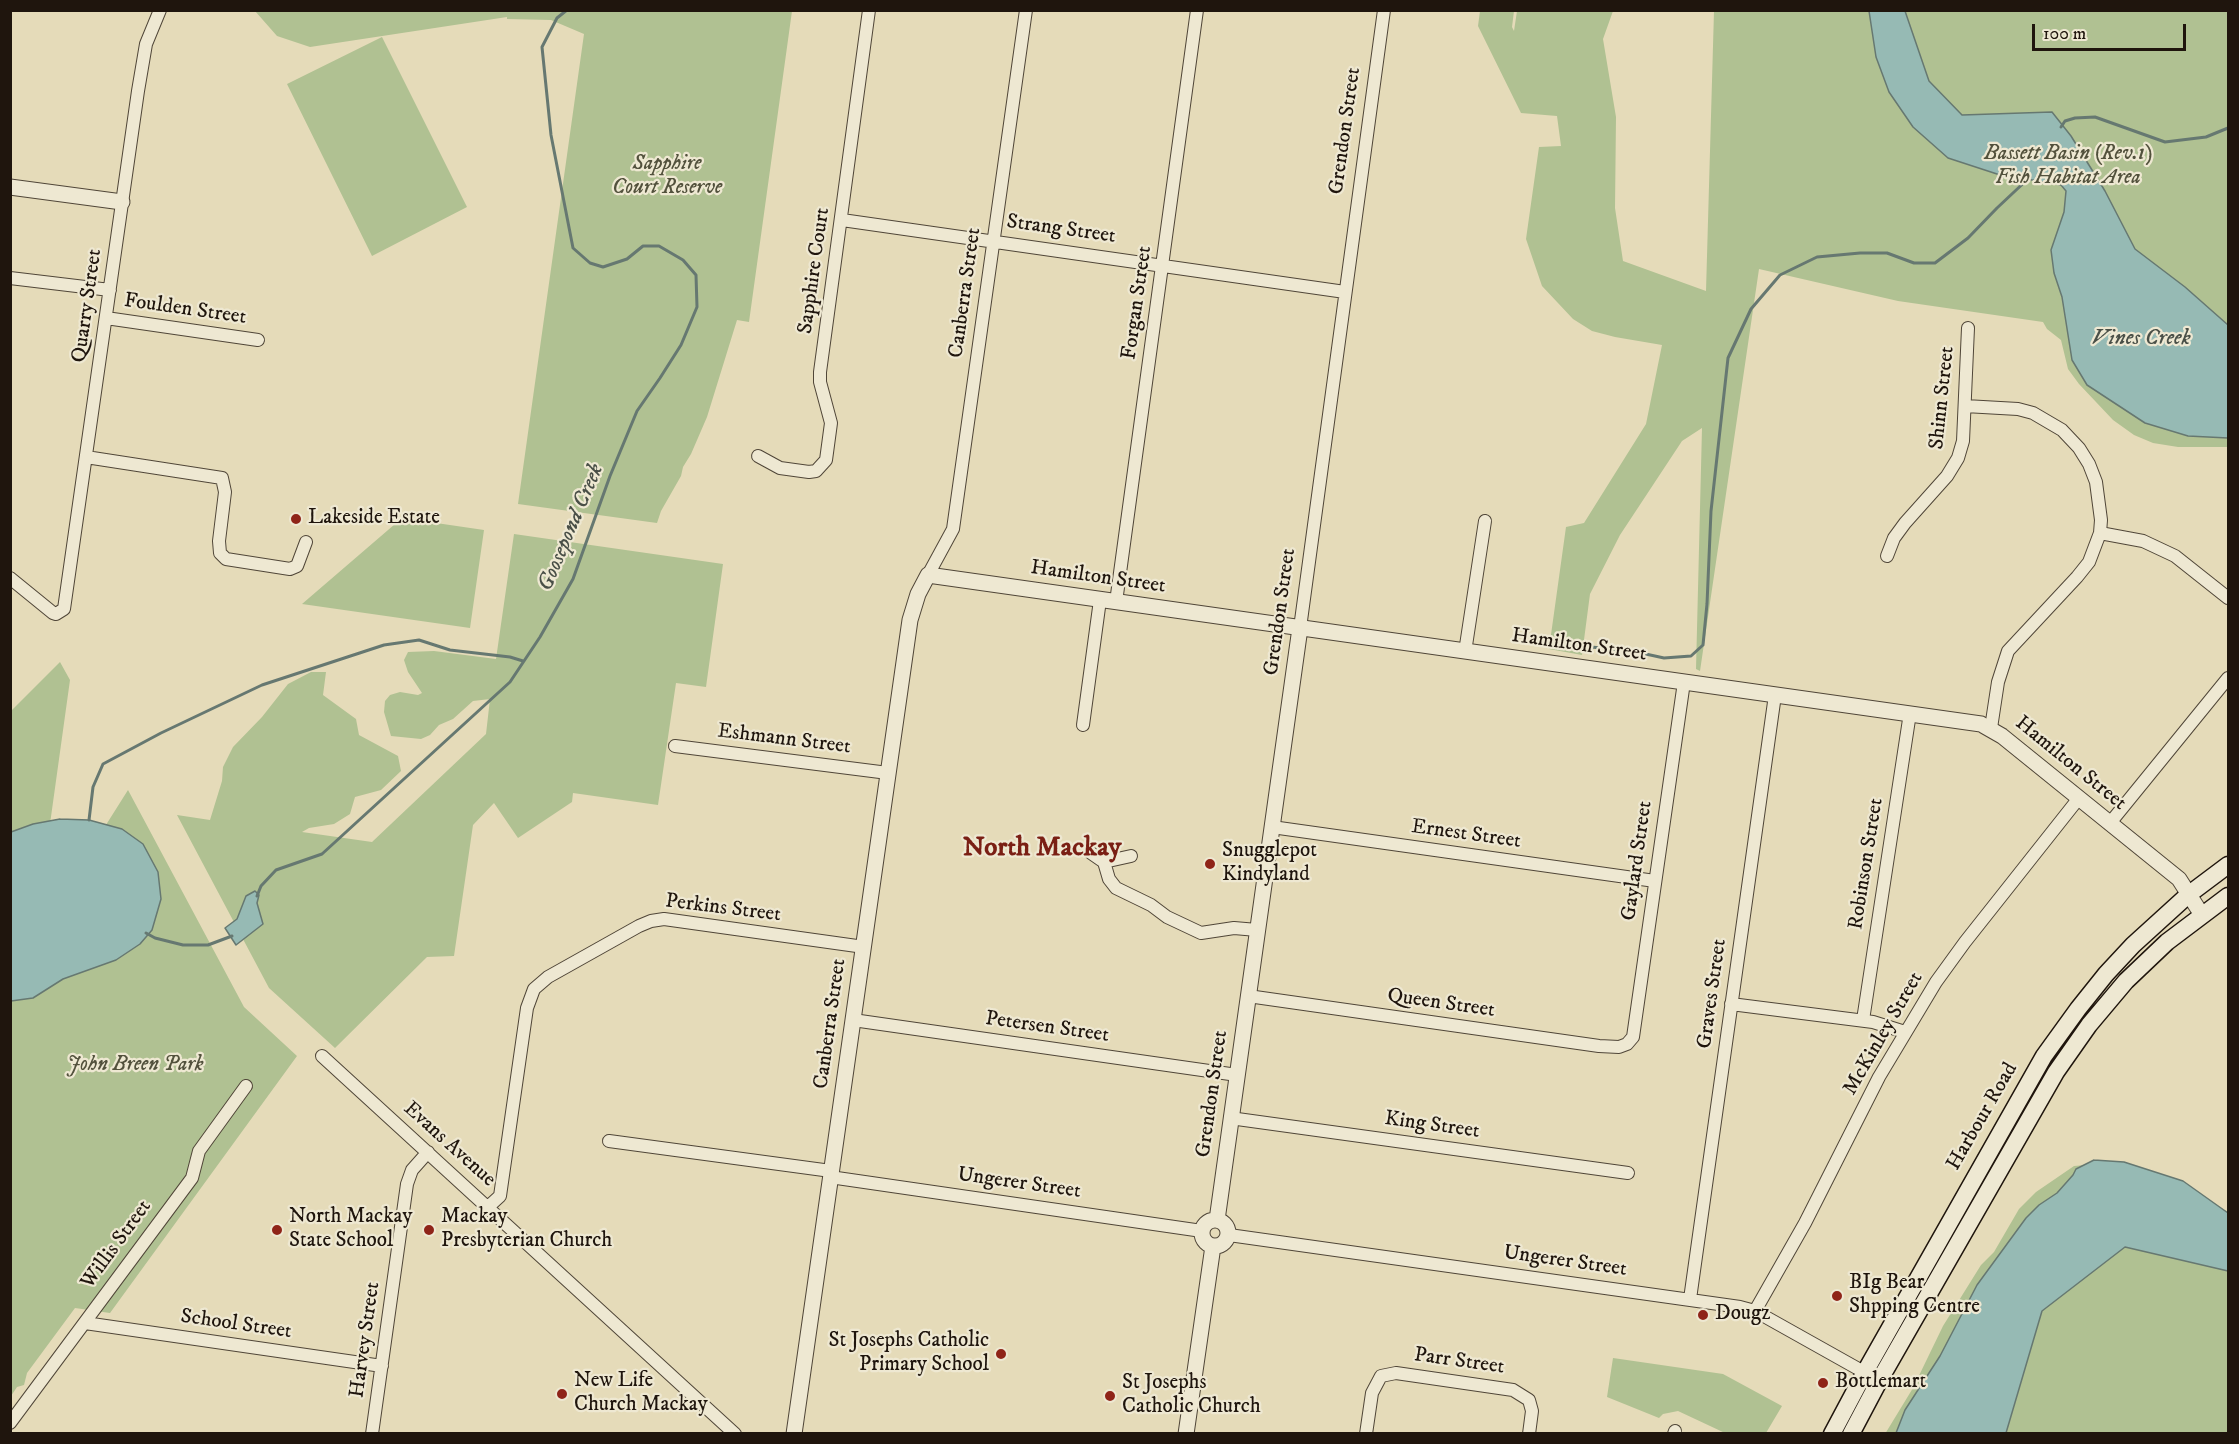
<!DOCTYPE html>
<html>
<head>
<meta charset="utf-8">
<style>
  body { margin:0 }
  #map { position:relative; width:2239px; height:1444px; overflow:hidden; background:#e5dbb9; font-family:"IM FELL DW Pica",serif }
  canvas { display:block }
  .frame { position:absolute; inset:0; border:12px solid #1f150d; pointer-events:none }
  .scale { position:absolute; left:2032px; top:24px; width:154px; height:27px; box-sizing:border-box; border:3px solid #1f150d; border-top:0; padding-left:8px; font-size:18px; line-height:21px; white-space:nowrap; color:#1f150d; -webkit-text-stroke:4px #eee8d2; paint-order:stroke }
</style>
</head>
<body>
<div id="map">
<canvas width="2239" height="1444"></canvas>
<div class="frame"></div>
<div class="scale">100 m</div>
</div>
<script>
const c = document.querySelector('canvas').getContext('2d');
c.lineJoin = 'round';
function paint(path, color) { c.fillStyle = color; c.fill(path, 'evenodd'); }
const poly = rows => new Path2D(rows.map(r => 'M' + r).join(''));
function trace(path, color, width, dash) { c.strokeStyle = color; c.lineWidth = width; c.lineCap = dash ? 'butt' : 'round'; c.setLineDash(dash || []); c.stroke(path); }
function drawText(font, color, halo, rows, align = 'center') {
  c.font = font + ' "IM FELL DW Pica",serif'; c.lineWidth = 4.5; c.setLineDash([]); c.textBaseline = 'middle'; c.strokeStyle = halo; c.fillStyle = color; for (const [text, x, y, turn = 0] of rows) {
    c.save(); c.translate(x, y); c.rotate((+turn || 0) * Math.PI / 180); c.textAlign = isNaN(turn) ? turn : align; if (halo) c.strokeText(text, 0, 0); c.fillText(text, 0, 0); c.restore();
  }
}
paint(poly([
  [255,11,792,11,749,322,737,320,707,417,691,454,683,467,681,476,661,511,657,523,518,504,584,34,551,20,507,19,507,17,310,47,277,36],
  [1480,11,1514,11,1512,27,1514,31,1517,11,1613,11,1603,39,1616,117,1615,208,1623,261,1706,291,1714,11,2228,11,2228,447,2178,447,2153,443,2134,435,2113,420,2079,384,2068,369,2061,340,2047,329,2043,322,1898,301,1759,269,1700,671,1696,669,1702,428,1682,441,1620,535,1590,594,1582,655,1549,649,1566,527,1584,523,1646,424,1662,345,1615,337,1592,331,1573,319,1542,286,1526,239,1539,147,1561,146,1557,116,1521,113,1478,26],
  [382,37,467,207,372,256,287,84],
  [402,518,484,530,470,628,302,604],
  [514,534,723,564,706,687,676,683,658,805,573,793,572,802,518,838,494,803,473,825,454,956,427,957,335,1048,269,988,177,815,210,820,222,781,223,767,233,747,262,717,288,684,311,672,326,672,323,695,356,719,359,735,398,756,401,771,381,790,355,797,350,814,334,824,309,828,302,832,372,842,486,734,490,699,473,701,453,719,439,725,430,735,421,739,391,736,384,712,385,701,390,695,400,692,418,695,422,693,408,672,404,660,408,652,434,651,496,659],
  [60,662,70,680,34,939,128,790,244,1007,297,1056,110,1313,75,1308,27,1373,24,1385,17,1387,11,1396,11,711],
  [2098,1164,2209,1200,2228,1212,2228,1433,1885,1434,1913,1388,1943,1326,1981,1265,1994,1252,2019,1209,2036,1192,2074,1166],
  [1613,1358,1723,1374,1782,1406,1766,1433,1725,1433,1678,1411,1663,1414,1659,1418,1607,1397]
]), '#b0c192');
const water = poly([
  [1869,11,1905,11,1929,81,1962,115,2052,112,2071,136,2105,191,2135,249,2185,287,2228,325,2228,438,2188,436,2145,423,2087,385,2072,360,2062,297,2054,273,2051,250,2064,212,2066,191,2061,185,1997,174,1948,158,1913,127,1889,92,1876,57,1869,11],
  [60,819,89,820,122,829,143,844,158,872,161,899,152,930,140,944,116,960,63,979,33,998,11,1001,11,832,33,824,60,819],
  [255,891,259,895,257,903,263,924,236,945,225,928,237,919,246,896,255,891],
  [2094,1160,2124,1162,2183,1181,2228,1213,2228,1271,2125,1247,2042,1311,2006,1433,1896,1433,1905,1410,1940,1356,1977,1285,2026,1218,2039,1205,2057,1193,2073,1175,2076,1169,2094,1160]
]);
paint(water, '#96bab4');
trace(water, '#667871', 1.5);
trace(poly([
  [2061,127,2065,121,2075,118,2095,117,2165,142,2206,137,2228,128],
  [1591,647,1632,651,1664,658,1691,656,1703,645,1707,604,1711,511,1728,358,1751,309,1780,275,1817,257,1860,253,1887,253,1914,263,1935,263,1968,238,1997,208,2030,177],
  [89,820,93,787,103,764,161,733,262,685,384,645,419,640,450,650,510,657,523,661],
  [257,896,261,886,276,870,322,854,510,682,540,637,573,579,610,476,637,411,660,378,681,345,697,307,696,275,683,260,659,246,643,246,627,259,603,267,590,263,573,248,551,135,542,47,557,18,567,10],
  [146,933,155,938,183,945,208,945,232,936]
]), '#667871', 3);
const minor = poly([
  [842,220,1345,292],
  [10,278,110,290],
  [106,318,258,340],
  [1965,406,2018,409,2033,413,2062,430,2079,448,2089,464,2096,482,2101,520,2100,533,2089,562,2077,577,2008,651,1998,682,1991,728],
  [758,456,780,468,809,472,816,471,826,460,831,423,820,382,820,372,869,10],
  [86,457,222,478,225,492,219,541,220,553,226,559,290,569,297,566,306,542],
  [2100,533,2143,541,2175,556,2228,598],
  [1887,556,1894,538,1905,523,1947,476,1958,458,1963,441,1968,328],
  [928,575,953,529,1026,10],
  [10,578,53,613,56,614,64,609,138,91,146,44,160,10],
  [1116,602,1197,10],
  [1300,628,1384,10],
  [1465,652,1485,521],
  [1083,725,1100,600],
  [675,746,888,773],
  [2110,823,2228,678],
  [1272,827,1655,881],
  [1091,853,1104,862],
  [1131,856,1104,862,1109,879,1116,888,1151,905,1167,917,1201,933,1234,928,1257,930],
  [1248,996,1599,1046,1619,1047,1627,1044,1633,1037,1684,682],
  [1731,1004,1873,1022,1905,1032],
  [853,1020,1237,1075],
  [1863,1020,1910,713],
  [322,1056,735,1434],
  [1230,1118,1628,1173],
  [609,1141,831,1171],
  [830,1177,1202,1231],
  [488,1207,500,1196,527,1008,534,989,548,977,639,926,651,921,664,919,864,947],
  [1229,1235,1740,1307,1755,1311,1871,1376],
  [1690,1299,1775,695],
  [1755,1311,1805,1223,1879,1077,1936,982,1965,942,2079,798],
  [85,1323,382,1366],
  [10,1423,192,1178,199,1151,246,1086],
  [372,1434,407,1184,412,1170,428,1152],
  [1366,1434,1372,1393,1381,1376,1396,1373,1513,1390,1529,1400,1532,1411,1529,1434],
  [1674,1434,1675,1431]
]);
const tertiary = poly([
  [10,187,122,202],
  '1202 1233a13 13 0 1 1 26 0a13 13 0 1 1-26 0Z',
  [1217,1220,1300,628],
  [794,1434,910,620,918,594,928,575,1981,724,2002,736,2179,879,2202,915],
  [1186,1434,1213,1246]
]);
const secondary = poly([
  [1832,1434,1865,1372,2044,1056,2078,1009,2106,974,2133,945,2188,895,2228,865],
  [1851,1434,1879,1381,2056,1072,2089,1025,2126,981,2167,942,2228,896]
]);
trace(minor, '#504638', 14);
trace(tertiary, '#504638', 17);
trace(secondary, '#1f150d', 19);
trace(minor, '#eee8d2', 12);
trace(tertiary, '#eee8d2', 15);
trace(secondary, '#eee8d2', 16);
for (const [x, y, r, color] of [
  [296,519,6,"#8f2418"],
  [1210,864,6,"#8f2418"],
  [277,1230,6,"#8f2418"],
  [429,1230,6,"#8f2418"],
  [1837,1296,6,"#8f2418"],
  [1703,1315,6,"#8f2418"],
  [1001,1354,6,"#8f2418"],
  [1823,1383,6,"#8f2418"],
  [562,1394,6,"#8f2418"],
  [1110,1396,6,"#8f2418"]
]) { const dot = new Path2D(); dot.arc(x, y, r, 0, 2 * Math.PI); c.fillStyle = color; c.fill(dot); trace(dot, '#eee8d2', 2); }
drawText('21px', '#1f150d', '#eee8d2', [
  ["Grendon Street",1346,131,-82],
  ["Strang Street",1061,230,8],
  ["Sapphire Court",815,271,-82],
  ["Canberra Street",966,293,-82],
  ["Forgan Street",1138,303,-82],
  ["Quarry Street",88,306,-82],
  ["Foulden Street",185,310,8],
  ["Shinn Street",1943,398,-84],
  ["Hamilton Street",1098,578,8],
  ["Grendon Street",1281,612,-82],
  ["Hamilton Street",1579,646,8],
  ["Eshmann Street",784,740,7],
  ["Hamilton Street",2070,764,39],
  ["Ernest Street",1466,835,8],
  ["Gaylard Street",1638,861,-82],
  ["Robinson Street",1867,864,-81],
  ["Perkins Street",723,909,7],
  ["Graves Street",1713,994,-82],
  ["Queen Street",1441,1004,8],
  ["Canberra Street",831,1024,-82],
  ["Petersen Street",1047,1028,8],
  ["McKinley Street",1884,1034,-60],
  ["Grendon Street",1213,1094,-82],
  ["Harbour Road",1983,1117,-60],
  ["King Street",1432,1126,8],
  ["Evans Avenue",449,1145,42],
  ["Ungerer Street",1019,1184,8],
  ["Willis Street",117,1245,-54],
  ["Ungerer Street",1565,1262,8],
  ["School Street",236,1325,8],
  ["Harvey Street",366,1340,-82],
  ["Parr Street",1459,1362,8]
]);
drawText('italic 21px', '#52513c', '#eee8d2', [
  ["Bassett Basin (Rev.1)",2068,155],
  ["Fish Habitat Area",2068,179],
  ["Sapphire",667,165],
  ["Court Reserve",667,189],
  ["John Breen Park",135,1066]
]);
drawText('21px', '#1f150d', '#eee8d2', [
  ["Lakeside Estate",308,519],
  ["Snugglepot",1222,852],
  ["Kindyland",1222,876],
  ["North Mackay",289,1218],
  ["State School",289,1242],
  ["Mackay",441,1218],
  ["Presbyterian Church",441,1242],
  ["BIg Bear",1849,1284],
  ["Shpping Centre",1849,1308],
  ["Dougz",1715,1315],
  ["St Josephs Catholic",989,1342,"right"],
  ["Primary School",989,1366,"right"],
  ["New Life",574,1382],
  ["Church Mackay",574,1406],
  ["Bottlemart",1835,1383],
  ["St Josephs",1122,1384],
  ["Catholic Church",1122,1408]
], 'left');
drawText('italic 22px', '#494f47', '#eee8d2', [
  ["Vines Creek",2141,339],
  ["Goosepond Creek",572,528,-67]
]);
drawText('bold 27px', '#7a1f14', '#eee8d2', [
  ["North Mackay",1042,849]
]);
</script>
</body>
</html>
